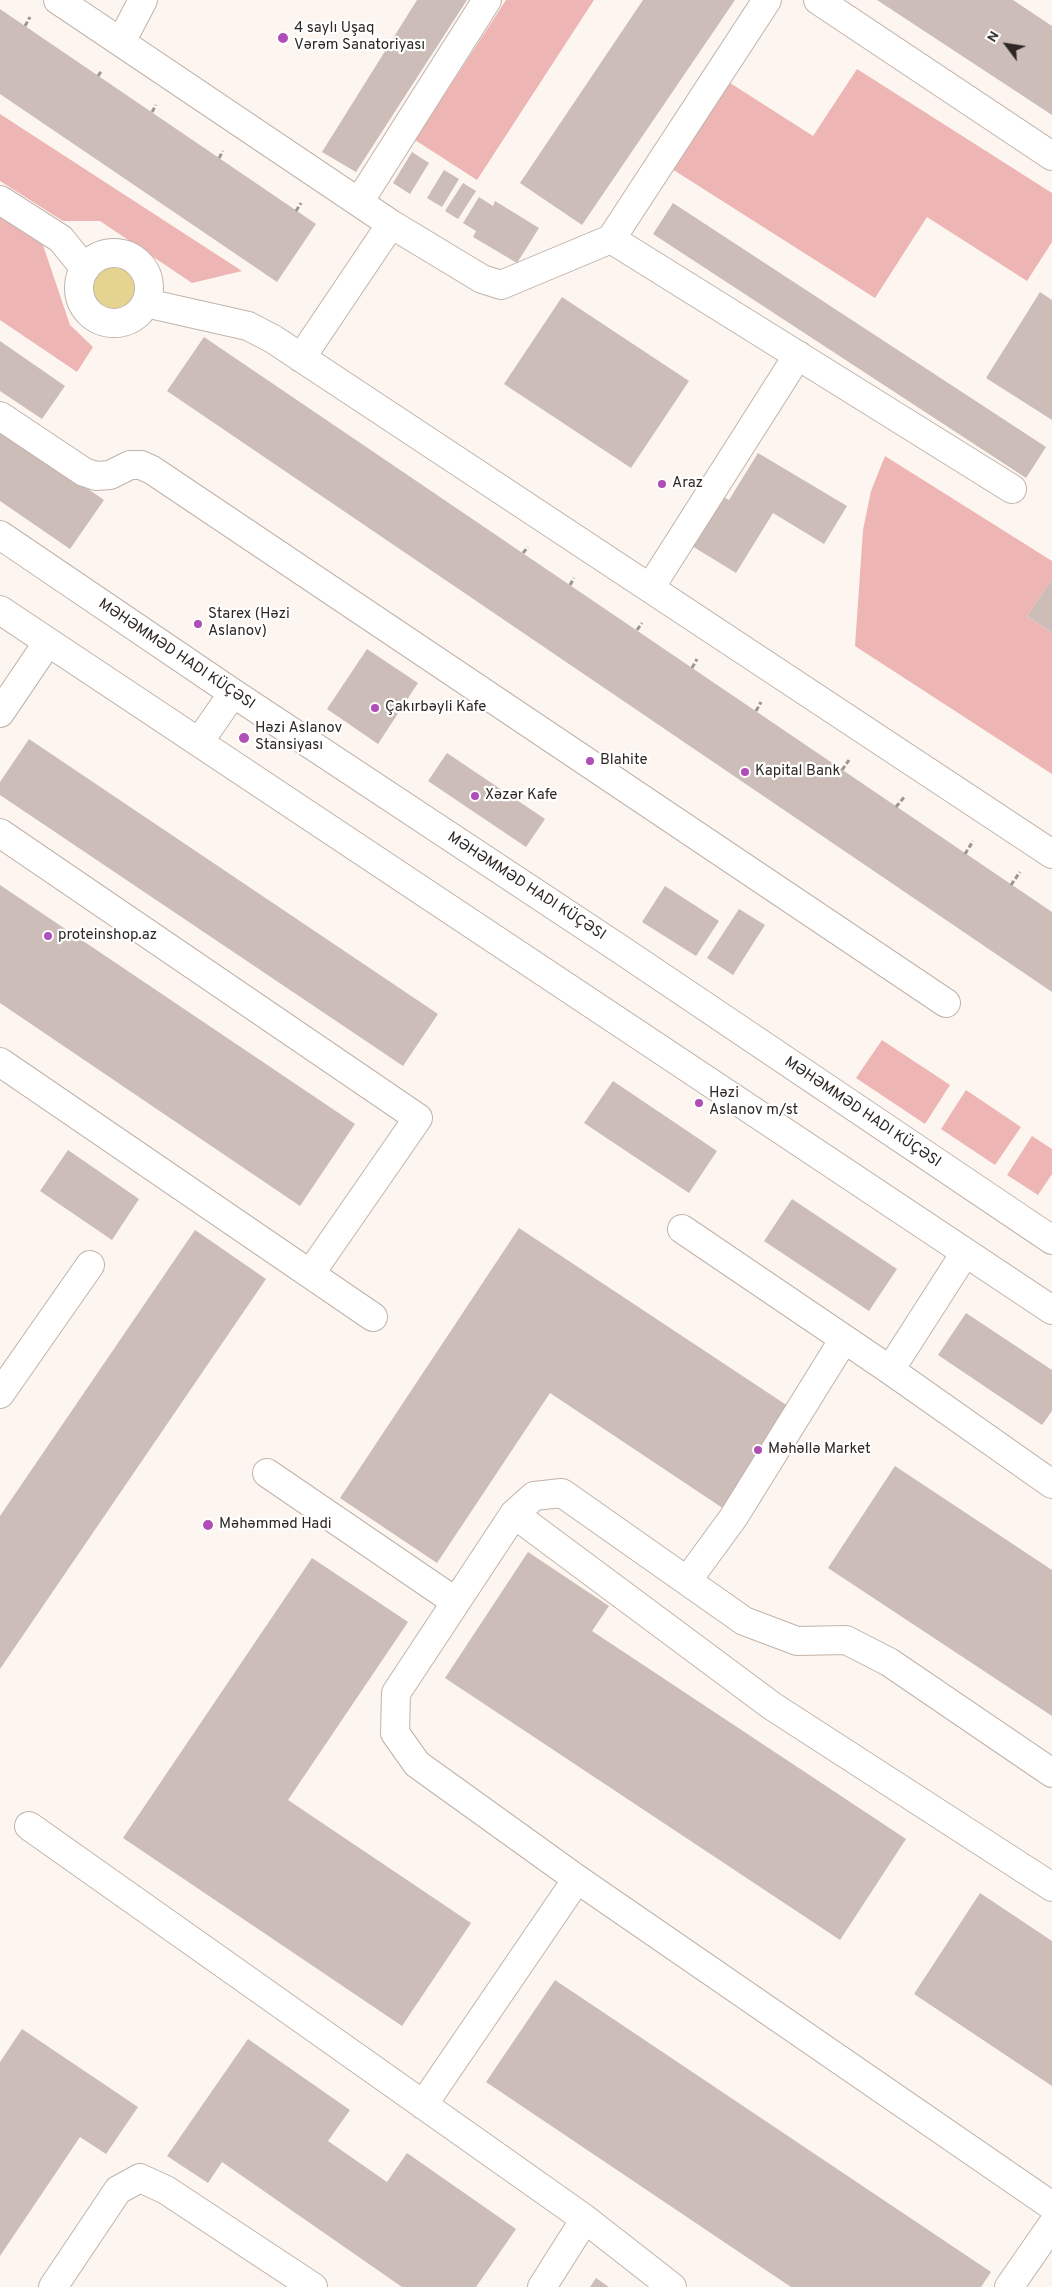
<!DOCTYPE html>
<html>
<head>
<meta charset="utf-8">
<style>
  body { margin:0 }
  #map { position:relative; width:1052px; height:2287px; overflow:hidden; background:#fdf5ef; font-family:Overpass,sans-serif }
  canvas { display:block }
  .north { position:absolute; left:982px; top:20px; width:50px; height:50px; -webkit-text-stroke:4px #fff; paint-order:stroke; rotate:301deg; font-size:14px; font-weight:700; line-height:20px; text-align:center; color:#2d2824 }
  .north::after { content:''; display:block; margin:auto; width:18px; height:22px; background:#2d2824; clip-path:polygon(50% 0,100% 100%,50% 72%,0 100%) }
</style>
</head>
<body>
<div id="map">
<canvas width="1052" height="2287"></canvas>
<div class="north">N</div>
</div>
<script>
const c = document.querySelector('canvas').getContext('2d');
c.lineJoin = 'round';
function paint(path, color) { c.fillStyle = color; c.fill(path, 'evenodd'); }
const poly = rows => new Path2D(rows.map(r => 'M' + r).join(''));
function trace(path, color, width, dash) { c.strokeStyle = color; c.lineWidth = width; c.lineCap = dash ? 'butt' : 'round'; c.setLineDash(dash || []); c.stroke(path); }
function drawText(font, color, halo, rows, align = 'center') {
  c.font = font + ' Overpass,sans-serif'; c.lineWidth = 4.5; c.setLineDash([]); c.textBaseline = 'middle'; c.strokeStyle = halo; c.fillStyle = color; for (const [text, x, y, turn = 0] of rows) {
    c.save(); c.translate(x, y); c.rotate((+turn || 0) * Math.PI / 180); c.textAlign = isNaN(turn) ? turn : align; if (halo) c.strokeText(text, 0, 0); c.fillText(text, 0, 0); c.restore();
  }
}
paint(poly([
  [506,0,594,0,477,180,415,140],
  [857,69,1052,193,1052,242,1027,281,927,217,875,298,672,169,727,81,813,136],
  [0,114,242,271,192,283,100,221,63,221,0,181],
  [0,217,43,245,70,325,93,347,77,372,0,320],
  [885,456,1052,561,1052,579,1027,616,1052,633,1052,774,855,646,863,530,871,491],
  [882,1040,950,1085,925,1124,856,1078],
  [966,1090,1021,1127,995,1165,941,1129],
  [1032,1136,1052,1149,1052,1174,1038,1195,1007,1175]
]), '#edb6b4');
paint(poly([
  '89 286a25 25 0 1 1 50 0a25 25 0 1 1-50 0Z'
]), '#e5d390');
paint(poly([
  [417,0,467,0,356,172,322,152],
  [643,0,735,0,582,225,520,183],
  [877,0,1013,0,1052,26,1052,115],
  [0,9,316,224,277,282,0,94],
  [412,152,429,163,410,194,393,183],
  [444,170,459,179,442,207,427,198],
  [463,183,476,191,458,219,445,211],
  [479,197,493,206,495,201,539,228,517,263,473,237,476,231,463,223],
  [673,203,1046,447,1026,478,653,234],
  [1040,292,1052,300,1052,420,986,378],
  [562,297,689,381,631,468,504,384],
  [204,337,1052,912,1052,992,167,391],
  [0,341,65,386,42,419,0,391],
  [0,428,104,500,70,549,0,501],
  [758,453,847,506,824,544,773,513,736,573,692,546,722,496,729,500],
  [1052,579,1052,633,1027,616],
  [367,649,418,683,378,744,327,709],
  [29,739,438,1014,403,1066,0,795,0,782],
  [447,753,545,819,526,847,428,781],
  [0,885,355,1124,300,1206,0,1003],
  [665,886,719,921,696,956,642,922],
  [739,909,765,925,733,975,707,958],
  [613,1081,717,1151,689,1193,584,1123],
  [68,1150,139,1199,112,1240,40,1191],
  [792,1199,897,1269,869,1311,764,1241],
  [519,1228,797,1412,730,1513,550,1393,437,1563,340,1498],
  [195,1230,266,1279,0,1669,0,1516],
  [966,1313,1052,1370,1052,1411,1042,1425,938,1355],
  [895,1466,1052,1570,1052,1716,828,1568],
  [528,1552,609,1606,592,1631,906,1839,840,1940,445,1678],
  [312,1558,408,1622,288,1800,471,1923,402,2026,123,1838],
  [980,1893,1052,1941,1052,2086,914,1994],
  [555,1980,991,2272,981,2287,791,2287,486,2082],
  [22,2029,138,2107,106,2154,80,2137,0,2256,0,2062],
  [248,2039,350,2110,328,2141,387,2182,407,2153,516,2229,476,2287,402,2287,222,2162,208,2183,167,2156],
  [596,2278,609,2287,590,2287]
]), '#cdbdb8');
const minor = poly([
  [58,0,391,224,482,279,501,285,611,239,767,0],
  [818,0,1052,156],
  [121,42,143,0],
  [0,200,61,239,85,269],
  [359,202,487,0],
  [611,239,1012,489],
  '79 288a35 35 0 1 1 70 0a35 35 0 1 1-70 0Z',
  [146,303,248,326,273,339,1052,854],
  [301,358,391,224],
  [0,416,84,472,96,476,110,475,130,465,141,465,152,470,946,1003],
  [0,535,233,693,620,949,1052,1240],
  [650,588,798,355],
  [0,610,1052,1310],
  [0,713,48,642],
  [199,742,233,693],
  [0,833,418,1118,310,1274],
  [0,1062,373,1317],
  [682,1229,890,1370,1052,1484],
  [890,1370,965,1253],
  [0,1394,90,1265],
  [267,1473,456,1602],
  [514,1514,772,1706,1052,1887],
  [687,1581,733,1518,844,1339],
  [1052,1773,889,1662,846,1640,797,1641,744,1621,562,1493,534,1496,514,1514,396,1693,395,1733,417,1764,577,1879,1052,2206],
  [29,1826,585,2219,672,2287],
  [423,2105,577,1879],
  [53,2287,118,2190,140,2178,166,2190,313,2287],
  [542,2287,585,2219],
  [1009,2287,1052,2225]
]);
trace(minor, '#c0b3aa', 30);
trace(poly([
  [25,26,30,17],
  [98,76,102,70],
  [152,112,156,105],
  [219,158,223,151],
  [296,211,301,203],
  [523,553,528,547],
  [570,585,574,578],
  [637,630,642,623],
  [692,668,697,659],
  [756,711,761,702],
  [842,770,849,760],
  [896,807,905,796],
  [965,854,973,841],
  [1011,885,1020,872]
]), '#9c9691', 3, [5, 2.5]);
trace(minor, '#fff', 28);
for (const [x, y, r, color] of [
  [283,38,6,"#af4eb6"],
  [662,484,5,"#af4eb6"],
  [198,624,5,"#af4eb6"],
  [375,708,5,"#af4eb6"],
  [244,738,6,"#af4eb6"],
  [590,761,5,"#af4eb6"],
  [745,772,5,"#af4eb6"],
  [475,796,5,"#af4eb6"],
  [48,936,5,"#af4eb6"],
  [699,1103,5,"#af4eb6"],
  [758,1450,5,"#af4eb6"],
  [208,1525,6,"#af4eb6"]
]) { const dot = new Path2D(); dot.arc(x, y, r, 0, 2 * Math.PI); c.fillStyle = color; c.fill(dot); trace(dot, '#fff', 2); }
drawText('15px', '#2d2824', '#fff', [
  ["4 saylı Uşaq",294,29],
  ["Vərəm Sanatoriyası",294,46],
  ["Araz",672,484],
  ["Starex (Həzi",208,615],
  ["Aslanov)",208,632],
  ["Çakırbəyli Kafe",385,708],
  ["Həzi Aslanov",255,729],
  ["Stansiyası",255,746],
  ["Blahite",600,761],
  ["Kapital Bank",755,772],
  ["Xəzər Kafe",485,796],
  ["proteinshop.az",58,936],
  ["Həzi",709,1094],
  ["Aslanov m/st",709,1111],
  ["Mәhәllә Market",768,1450],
  ["Məhəmməd Hadi",219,1525]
], 'left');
drawText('15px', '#2d2824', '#fff', [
  ["MƏHƏMMƏD HADI KÜÇƏSI",176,655,34],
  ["MƏHƏMMƏD HADI KÜÇƏSI",526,887,33],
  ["MƏHƏMMƏD HADI KÜÇƏSI",862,1113,34]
]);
</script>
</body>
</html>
